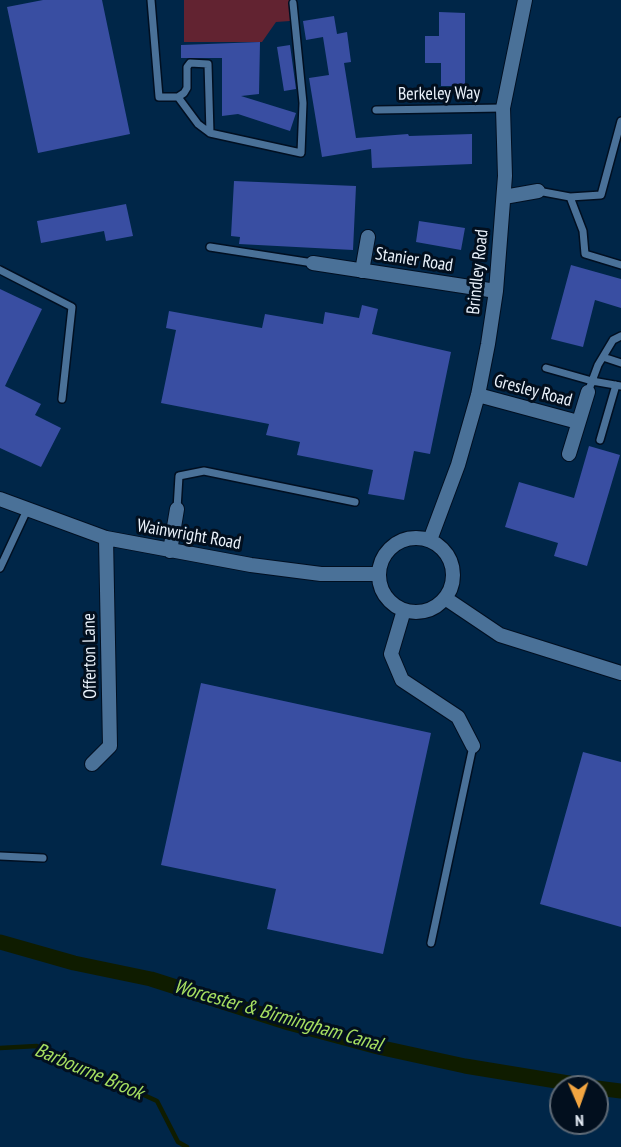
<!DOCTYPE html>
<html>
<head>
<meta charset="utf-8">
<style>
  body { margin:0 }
  #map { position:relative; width:621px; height:1147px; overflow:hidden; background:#002648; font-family:"PT Sans Narrow",sans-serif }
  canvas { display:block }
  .north { position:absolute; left:549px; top:1075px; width:60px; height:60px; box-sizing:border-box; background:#020f1e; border:2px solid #5f6a76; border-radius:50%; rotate:178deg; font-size:16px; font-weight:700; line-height:24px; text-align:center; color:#eaf2fb }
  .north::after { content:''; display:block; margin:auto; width:21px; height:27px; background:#f2a541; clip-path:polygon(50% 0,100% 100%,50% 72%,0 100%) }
</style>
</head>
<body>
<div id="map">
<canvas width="621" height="1147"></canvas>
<div class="north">N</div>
</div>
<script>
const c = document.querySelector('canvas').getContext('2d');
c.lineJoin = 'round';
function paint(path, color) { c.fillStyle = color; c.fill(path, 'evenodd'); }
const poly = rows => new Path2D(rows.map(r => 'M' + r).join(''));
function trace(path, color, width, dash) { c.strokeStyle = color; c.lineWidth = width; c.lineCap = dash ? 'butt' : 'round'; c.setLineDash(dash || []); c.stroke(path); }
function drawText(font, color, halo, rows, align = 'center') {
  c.font = font + ' "PT Sans Narrow",sans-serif'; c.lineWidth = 6; c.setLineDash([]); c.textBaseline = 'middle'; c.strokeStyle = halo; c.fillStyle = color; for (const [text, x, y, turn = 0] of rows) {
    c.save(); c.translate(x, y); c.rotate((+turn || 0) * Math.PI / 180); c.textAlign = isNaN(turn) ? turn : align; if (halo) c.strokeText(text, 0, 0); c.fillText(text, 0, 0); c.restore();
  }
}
paint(poly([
  [184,0,290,0,290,21,276,22,262,42,184,42]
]), '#622331');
trace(poly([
  [0,1048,37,1046,157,1101,178,1142,187,1147]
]), '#0f1c00', 4.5);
trace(poly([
  [0,942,74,963,151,979,289,1023,378,1047,465,1066,593,1087],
  [597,1088,621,1091]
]), '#0f1c00', 15);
paint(poly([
  [43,0,102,0,130,134,38,153,7,7],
  [439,12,465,13,465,86,441,86,441,63,425,63,425,36,439,36],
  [334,16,337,34,347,32,351,62,344,63,356,138,408,134,409,136,472,134,472,164,372,168,371,149,322,157,309,78,329,75,323,37,306,40,303,21],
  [260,42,259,94,241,96,296,113,290,131,238,114,222,116,222,58,181,58,181,45],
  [290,45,296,89,284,91,277,47],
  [234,181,356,186,353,250,239,244,240,237,231,236],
  [126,204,133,236,106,241,104,231,41,243,37,221],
  [419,221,465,228,461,250,416,242],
  [571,265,621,279,621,308,595,300,583,347,551,339],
  [0,289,42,309,5,386,41,404,35,415,61,428,41,467,0,448],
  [362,305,378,309,372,334,451,352,430,454,414,451,404,500,368,494,373,470,297,455,300,442,266,435,269,424,161,403,176,330,166,328,169,311,262,328,265,314,323,324,325,312,359,318],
  [589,446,620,455,587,566,554,556,558,543,505,527,519,482,574,498],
  [201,683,431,733,383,954,267,929,276,889,161,865],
  [583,752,621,762,621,927,540,904]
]), '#394ea2');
const lane = poly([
  [151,0,159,97,178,97,198,124,210,133,301,153,303,103,293,3],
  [178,97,184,93,187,88,187,67,190,63,208,64,210,133],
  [376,110,503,108],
  [538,191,570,197,601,195,621,121],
  [570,197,583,231,585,254,621,265],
  [210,247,313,263],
  [0,270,72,307,62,399],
  [603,357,621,363],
  [546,368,592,381,621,386],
  [588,392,598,365,613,340,621,336],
  [600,440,616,385],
  [177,509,179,476,204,471,355,502],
  [0,568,27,510],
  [0,856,43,858],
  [431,943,473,746]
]);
const street = poly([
  [504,197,538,191],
  [313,263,496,291],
  [362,271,368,237],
  [478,395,578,422],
  [569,454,588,392],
  [0,499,106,538,251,565,321,574,379,574],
  '379 575a37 37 0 1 1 74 0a37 37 0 1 1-74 0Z',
  [430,540,458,465,478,395,488,344,496,291,505,176,503,108,525,0],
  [170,551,177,509],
  [445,598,500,635,621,673],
  [404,610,391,654,402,680,458,717,473,746],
  [92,764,110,746,106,538]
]);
trace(lane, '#000f21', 10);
trace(street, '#000f21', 16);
trace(lane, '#4a7198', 7);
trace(street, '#4a7198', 14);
drawText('18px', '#eaf2fb', '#020f1e', [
  ["Berkeley Way",439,94,-1],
  ["Stanier Road",414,260,9],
  ["Brindley Road",478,272,-84],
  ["Gresley Road",533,391,15],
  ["Wainwright Road",189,535,10],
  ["Offerton Lane",90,656,-91]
]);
drawText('italic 20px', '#a7e061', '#020f1e', [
  ["Worcester & Birmingham Canal",278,1016,16],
  ["Barbourne Brook",89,1072,23]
]);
</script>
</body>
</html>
